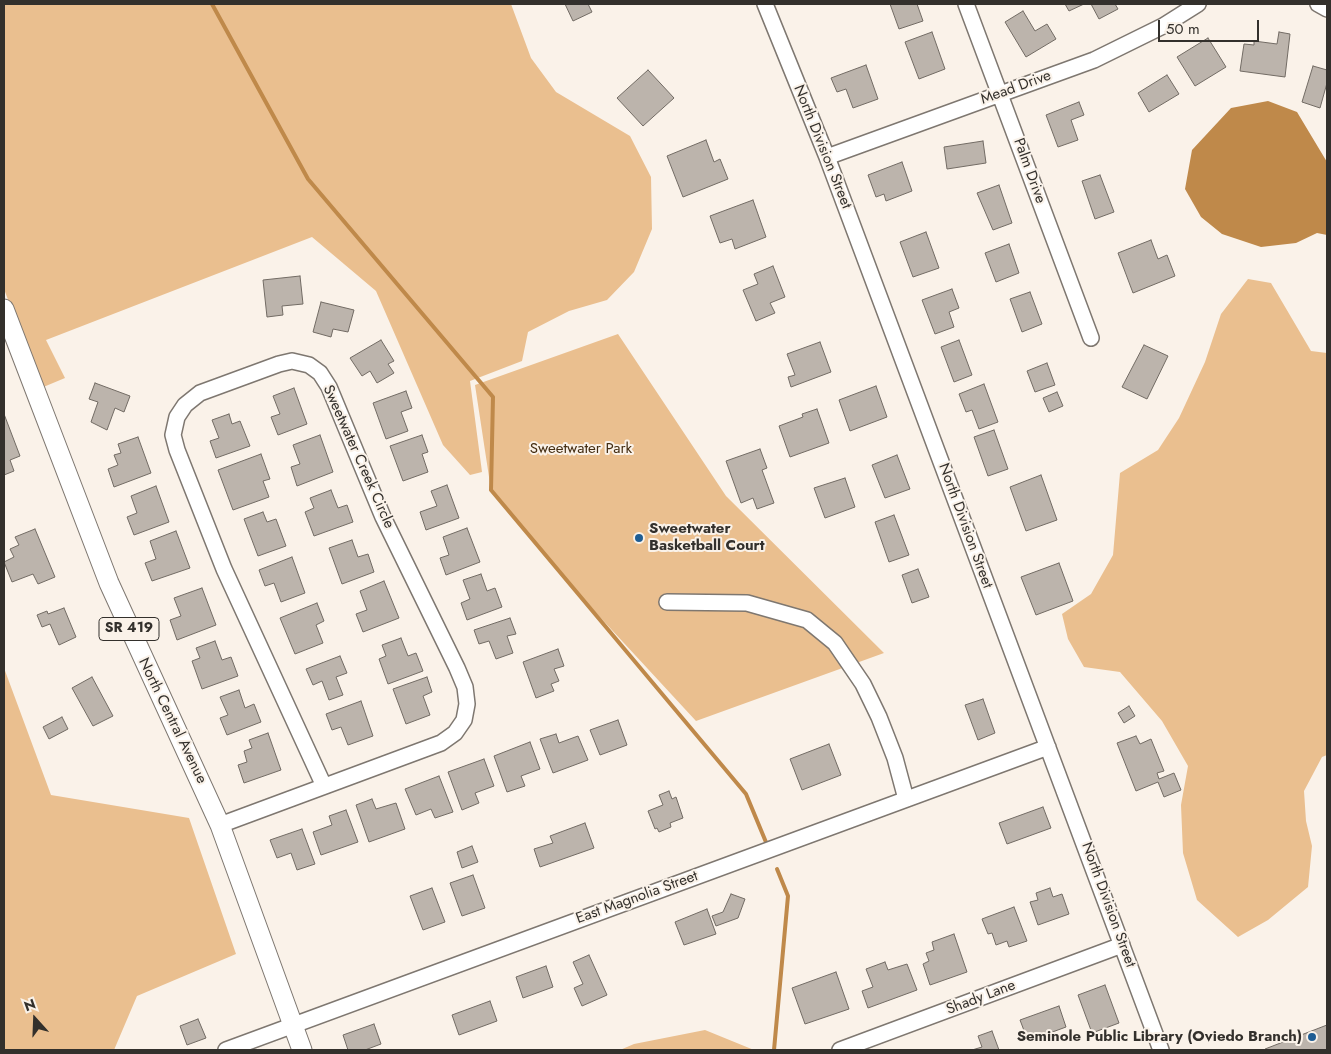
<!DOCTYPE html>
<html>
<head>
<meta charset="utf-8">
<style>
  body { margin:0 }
  #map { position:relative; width:1331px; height:1054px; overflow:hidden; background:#faf2e9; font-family:Jost,sans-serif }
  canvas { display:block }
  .frame { position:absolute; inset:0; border:5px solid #33302c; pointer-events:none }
  .north { position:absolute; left:10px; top:994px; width:50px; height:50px; -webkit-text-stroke:4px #faf2e9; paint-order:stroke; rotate:340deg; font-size:14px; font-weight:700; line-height:20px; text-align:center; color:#33302c }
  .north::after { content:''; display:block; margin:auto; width:18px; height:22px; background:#33302c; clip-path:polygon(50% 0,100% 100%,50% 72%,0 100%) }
  .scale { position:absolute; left:1158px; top:20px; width:101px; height:22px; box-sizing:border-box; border:2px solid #33302c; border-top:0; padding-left:6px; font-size:15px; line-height:18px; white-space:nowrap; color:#33302c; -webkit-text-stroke:4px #faf2e9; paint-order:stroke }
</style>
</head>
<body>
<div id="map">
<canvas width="1331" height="1054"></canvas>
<div class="frame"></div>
<div class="north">N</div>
<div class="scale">50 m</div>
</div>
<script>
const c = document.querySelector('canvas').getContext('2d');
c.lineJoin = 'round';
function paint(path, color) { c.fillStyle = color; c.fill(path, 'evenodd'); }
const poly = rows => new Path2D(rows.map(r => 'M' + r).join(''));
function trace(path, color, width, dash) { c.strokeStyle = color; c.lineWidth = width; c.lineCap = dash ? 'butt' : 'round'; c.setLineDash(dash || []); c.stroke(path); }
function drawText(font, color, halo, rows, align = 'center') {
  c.font = font + ' Jost,sans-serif'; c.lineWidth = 4; c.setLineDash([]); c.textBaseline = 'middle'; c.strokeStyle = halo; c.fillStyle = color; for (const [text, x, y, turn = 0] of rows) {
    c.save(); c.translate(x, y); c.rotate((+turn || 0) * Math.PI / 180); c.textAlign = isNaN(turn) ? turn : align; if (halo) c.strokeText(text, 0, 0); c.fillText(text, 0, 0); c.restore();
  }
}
paint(poly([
  [4,4,511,4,531,58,556,92,630,136,651,177,652,229,634,272,607,300,569,311,528,332,522,361,470,381,482,472,470,475,443,445,376,291,312,237,46,340,65,378,41,388,4,289],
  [1248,279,1271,283,1311,351,1327,353,1327,755,1322,757,1304,791,1306,821,1312,846,1308,887,1268,920,1238,937,1197,900,1183,853,1181,805,1188,766,1162,721,1120,672,1084,667,1068,639,1062,614,1091,594,1113,555,1120,473,1158,450,1179,418,1205,362,1221,314],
  [618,334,726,496,884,653,696,721,574,589,491,490,475,385],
  [4,668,51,795,189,818,236,954,137,996,114,1050,4,1050],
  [705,1030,754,1050,620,1050,634,1044]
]), '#eabf8f');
paint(poly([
  [1268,101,1297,112,1327,162,1327,235,1317,233,1296,243,1261,247,1222,234,1201,217,1185,189,1192,150,1231,108]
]), '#bf894a');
trace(poly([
  [212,4,308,179,493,397,491,490,746,794,768,847],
  [774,1050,788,896,777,869]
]), '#bf894a', 4);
const building = poly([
  [565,4,588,4,592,12,573,21,565,4],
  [890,4,917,4,923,21,899,29,890,4],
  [1065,4,1084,4,1069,11,1065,4],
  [1091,4,1115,4,1118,9,1099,19,1091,4],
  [1023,11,1035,31,1047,24,1056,39,1026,57,1005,22,1023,11],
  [932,32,945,69,919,79,905,42,932,32],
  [1279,32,1290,34,1285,77,1240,71,1244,44,1254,45,1254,41,1277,44,1279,32],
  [1208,38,1226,67,1195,86,1177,57,1208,38],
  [866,65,878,99,853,108,846,89,837,92,831,78,866,65],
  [1313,66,1327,70,1327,83,1320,108,1302,102,1313,66],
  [648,70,674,98,643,126,617,98,648,70],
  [1167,75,1179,94,1149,112,1138,93,1167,75],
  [1079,102,1084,115,1071,120,1078,140,1058,147,1046,115,1079,102],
  [706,140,714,162,720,159,728,179,683,197,667,156,706,140],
  [983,141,986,163,947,169,944,147,983,141],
  [902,162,912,191,886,201,884,194,876,197,868,175,902,162],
  [1100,175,1114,212,1095,219,1082,181,1100,175],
  [999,185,1012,223,993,230,977,193,999,185],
  [753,200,766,237,735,249,732,239,720,243,710,216,753,200],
  [926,232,939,268,913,277,900,242,926,232],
  [1151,240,1158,259,1167,255,1175,276,1133,293,1118,253,1151,240],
  [1009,244,1019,273,996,282,985,253,1009,244],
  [773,266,785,297,770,303,775,313,756,321,743,290,758,284,754,274,773,266],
  [300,276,303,304,282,306,283,315,267,317,263,280,300,276],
  [952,289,959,308,949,312,954,327,935,334,922,300,952,289],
  [1030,292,1042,324,1022,332,1010,299,1030,292],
  [321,302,354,310,348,332,333,329,331,337,313,332,321,302],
  [381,340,394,361,388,364,394,373,377,383,370,371,362,376,350,358,381,340],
  [959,340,972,375,954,382,941,347,959,340],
  [820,342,831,372,791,387,788,377,795,375,787,354,820,342],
  [1144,345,1168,356,1147,399,1122,387,1144,345],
  [1047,363,1055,385,1035,392,1027,371,1047,363],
  [95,383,130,396,124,412,115,408,107,430,91,422,98,402,89,399,95,383],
  [984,384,998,422,979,429,972,410,966,412,959,394,984,384],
  [876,386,887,417,850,431,839,400,876,386],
  [294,388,307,424,278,435,271,417,280,414,273,396,294,388],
  [406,391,412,408,401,412,408,431,386,439,373,403,406,391],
  [1057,392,1063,406,1049,412,1043,398,1057,392],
  [817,409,829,443,790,457,779,426,803,417,802,414,817,409],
  [4,414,20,456,10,460,14,471,4,475,4,414],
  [229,414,232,424,240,421,250,446,216,458,210,441,219,438,212,420,229,414],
  [994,430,1008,469,988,476,974,437,994,430],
  [320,435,333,472,297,486,291,467,300,464,293,445,320,435],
  [422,435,428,452,422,454,428,472,403,481,390,446,422,435],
  [138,437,151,473,114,487,108,469,118,465,114,455,121,453,118,444,138,437],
  [760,449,767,468,762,470,774,503,757,509,753,498,741,503,726,461,760,449],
  [261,454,270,479,263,481,269,497,233,510,218,470,261,454],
  [897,455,910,489,885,498,872,465,897,455],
  [1041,475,1057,520,1026,531,1010,487,1041,475],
  [845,478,855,507,825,518,814,488,845,478],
  [447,485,459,518,426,530,420,512,437,506,431,491,447,485],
  [156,486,169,522,134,535,127,517,137,513,131,496,156,486],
  [331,490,338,508,347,505,353,522,314,536,305,512,314,508,310,498,331,490],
  [263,512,267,522,276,519,286,546,258,556,244,519,263,512],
  [894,515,909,555,889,562,875,522,894,515],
  [467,528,480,562,446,575,440,558,449,555,443,537,467,528],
  [35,529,55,577,38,584,33,574,12,582,4,562,14,557,10,549,19,545,15,537,35,529],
  [176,531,190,568,152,581,145,563,156,559,150,541,176,531],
  [352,540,358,557,368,554,374,572,342,584,329,548,352,540],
  [292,557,305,593,281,602,274,583,265,586,259,570,292,557],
  [1059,563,1073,601,1036,615,1021,577,1059,563],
  [918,569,929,597,912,603,902,575,918,569],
  [481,574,487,591,495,588,502,607,467,620,461,603,470,599,463,580,481,574],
  [384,581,399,618,363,632,356,614,367,610,360,591,384,581],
  [202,588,216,625,177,640,170,620,181,616,174,598,202,588],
  [317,603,324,621,316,625,323,643,295,654,280,618,317,603],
  [64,608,76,637,59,645,50,624,42,627,37,615,47,611,48,614,64,608],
  [510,618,516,634,507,636,513,653,496,659,489,641,479,644,474,630,510,618],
  [401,638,408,656,416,653,423,671,388,684,379,659,386,656,382,645,401,638],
  [215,641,222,660,231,657,238,676,202,689,192,661,200,658,196,648,215,641],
  [558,649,564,666,554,669,559,681,551,684,554,691,536,698,523,662,558,649],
  [340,656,347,673,336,677,343,695,329,700,322,681,313,685,306,669,340,656],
  [92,677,113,716,93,726,72,688,92,677],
  [427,677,432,692,423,696,430,715,406,724,393,689,427,677],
  [239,690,245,708,254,704,261,722,227,735,220,718,228,715,220,697,239,690],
  [983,699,995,733,978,740,965,705,983,699],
  [361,701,373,736,348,745,341,727,332,730,326,714,361,701],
  [1129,706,1135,716,1124,723,1118,713,1129,706],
  [62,717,68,729,49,739,43,727,62,717],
  [618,720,627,745,600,755,590,730,618,720],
  [268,733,281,770,244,783,238,765,247,762,244,751,252,748,249,740,268,733],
  [556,734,559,743,578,736,588,760,553,773,540,739,556,734],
  [1136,736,1140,744,1151,739,1164,771,1157,773,1159,779,1174,773,1181,790,1164,797,1158,782,1136,791,1117,743,1136,736],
  [530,742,540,769,521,776,525,786,507,792,494,756,530,742],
  [829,744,841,775,802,790,790,759,829,744],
  [484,759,494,786,475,793,479,803,462,810,448,772,484,759],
  [439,776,453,812,435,818,431,809,416,815,405,789,439,776],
  [669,791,672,799,676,797,683,818,670,823,671,827,659,832,657,828,655,829,648,811,663,805,659,795,669,791],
  [372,799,376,809,396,803,405,829,369,842,356,805,372,799],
  [1043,807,1051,828,1007,844,999,823,1043,807],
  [346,810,358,842,321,855,313,832,332,825,329,816,346,810],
  [585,823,594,848,540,867,534,849,553,843,550,836,585,823],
  [302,829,315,864,297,870,291,853,277,858,270,840,302,829],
  [472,846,478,862,462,868,457,852,472,846],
  [473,875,485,908,462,916,450,883,473,875],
  [432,888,445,922,423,930,410,896,432,888],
  [1050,888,1053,897,1062,894,1069,914,1038,925,1030,902,1038,900,1036,893,1050,888],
  [731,894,745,899,738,918,716,926,712,916,723,912,731,894],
  [1014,907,1027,941,1009,947,1007,941,996,945,992,933,988,934,982,919,1014,907],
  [707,909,716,934,684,945,675,922,707,909],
  [954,934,967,972,930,985,923,964,929,961,926,953,934,950,932,942,954,934],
  [589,955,607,995,582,1006,574,988,583,984,573,962,589,955],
  [885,962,888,970,907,964,917,990,868,1008,862,991,873,987,866,969,885,962],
  [546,966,553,987,523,998,516,977,546,966],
  [836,972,849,1009,805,1024,792,988,836,972],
  [1105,985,1119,1023,1092,1033,1078,995,1105,985],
  [490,1001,497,1021,459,1035,452,1015,490,1001],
  [1059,1006,1066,1027,1028,1041,1020,1020,1059,1006],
  [198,1019,206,1038,187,1045,180,1026,198,1019],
  [374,1024,381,1044,365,1050,348,1050,343,1035,374,1024],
  [1327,1025,1327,1050,1265,1050,1265,1049,1327,1025],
  [992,1031,999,1050,972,1050,982,1047,978,1036,992,1031]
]);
paint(building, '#bcb4ac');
trace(building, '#726b64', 1);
const minor = poly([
  [765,4,827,157,1161,1050],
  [966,4,1091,338],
  [1318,4,1327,9],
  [827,157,1094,60,1163,26,1198,4],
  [667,602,747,603,807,620,835,643,863,684,879,717,895,758,906,799],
  [220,825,441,743,455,733,464,720,467,704,465,687,457,668,383,517,329,387,320,373,309,365,292,361,279,364,200,393,185,405,177,417,173,435,177,450,224,569,324,786],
  [226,1050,1048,747],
  [840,1050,1122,945]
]);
const major = poly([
  [4,309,109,583,220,825,302,1050]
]);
trace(minor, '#7e7770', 18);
trace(major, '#7e7770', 21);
trace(minor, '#fff', 15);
trace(major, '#fff', 19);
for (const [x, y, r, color] of [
  [639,538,5,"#1f5d93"],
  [1312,1037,5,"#1f5d93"]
]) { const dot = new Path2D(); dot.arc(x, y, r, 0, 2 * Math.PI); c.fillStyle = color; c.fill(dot); trace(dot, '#faf2e9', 2); }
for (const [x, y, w] of [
  [129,629,60]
]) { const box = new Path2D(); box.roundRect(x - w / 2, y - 11.5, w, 23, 4); c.fillStyle = '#faf2e9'; c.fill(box); trace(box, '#33302c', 1); }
drawText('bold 14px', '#33302c', null, [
  ["SR 419",129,629]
]);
drawText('15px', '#33302c', '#faf2e9', [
  ["Mead Drive",1016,88,-20],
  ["North Division Street",822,147,68],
  ["Palm Drive",1029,171,70],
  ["Sweetwater Creek Circle",358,457,66],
  ["North Division Street",965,526,70],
  ["North Central Avenue",172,721,64],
  ["East Magnolia Street",637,898,-20],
  ["North Division Street",1108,905,70],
  ["Shady Lane",981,998,-21]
]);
drawText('15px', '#442d12', '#faf2e9', [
  ["Sweetwater Park",581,449]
]);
drawText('bold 15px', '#33302c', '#faf2e9', [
  ["Sweetwater",649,529],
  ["Basketball Court",649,546],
  ["Seminole Public Library (Oviedo Branch)",1302,1037,"right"]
], 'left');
</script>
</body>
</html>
